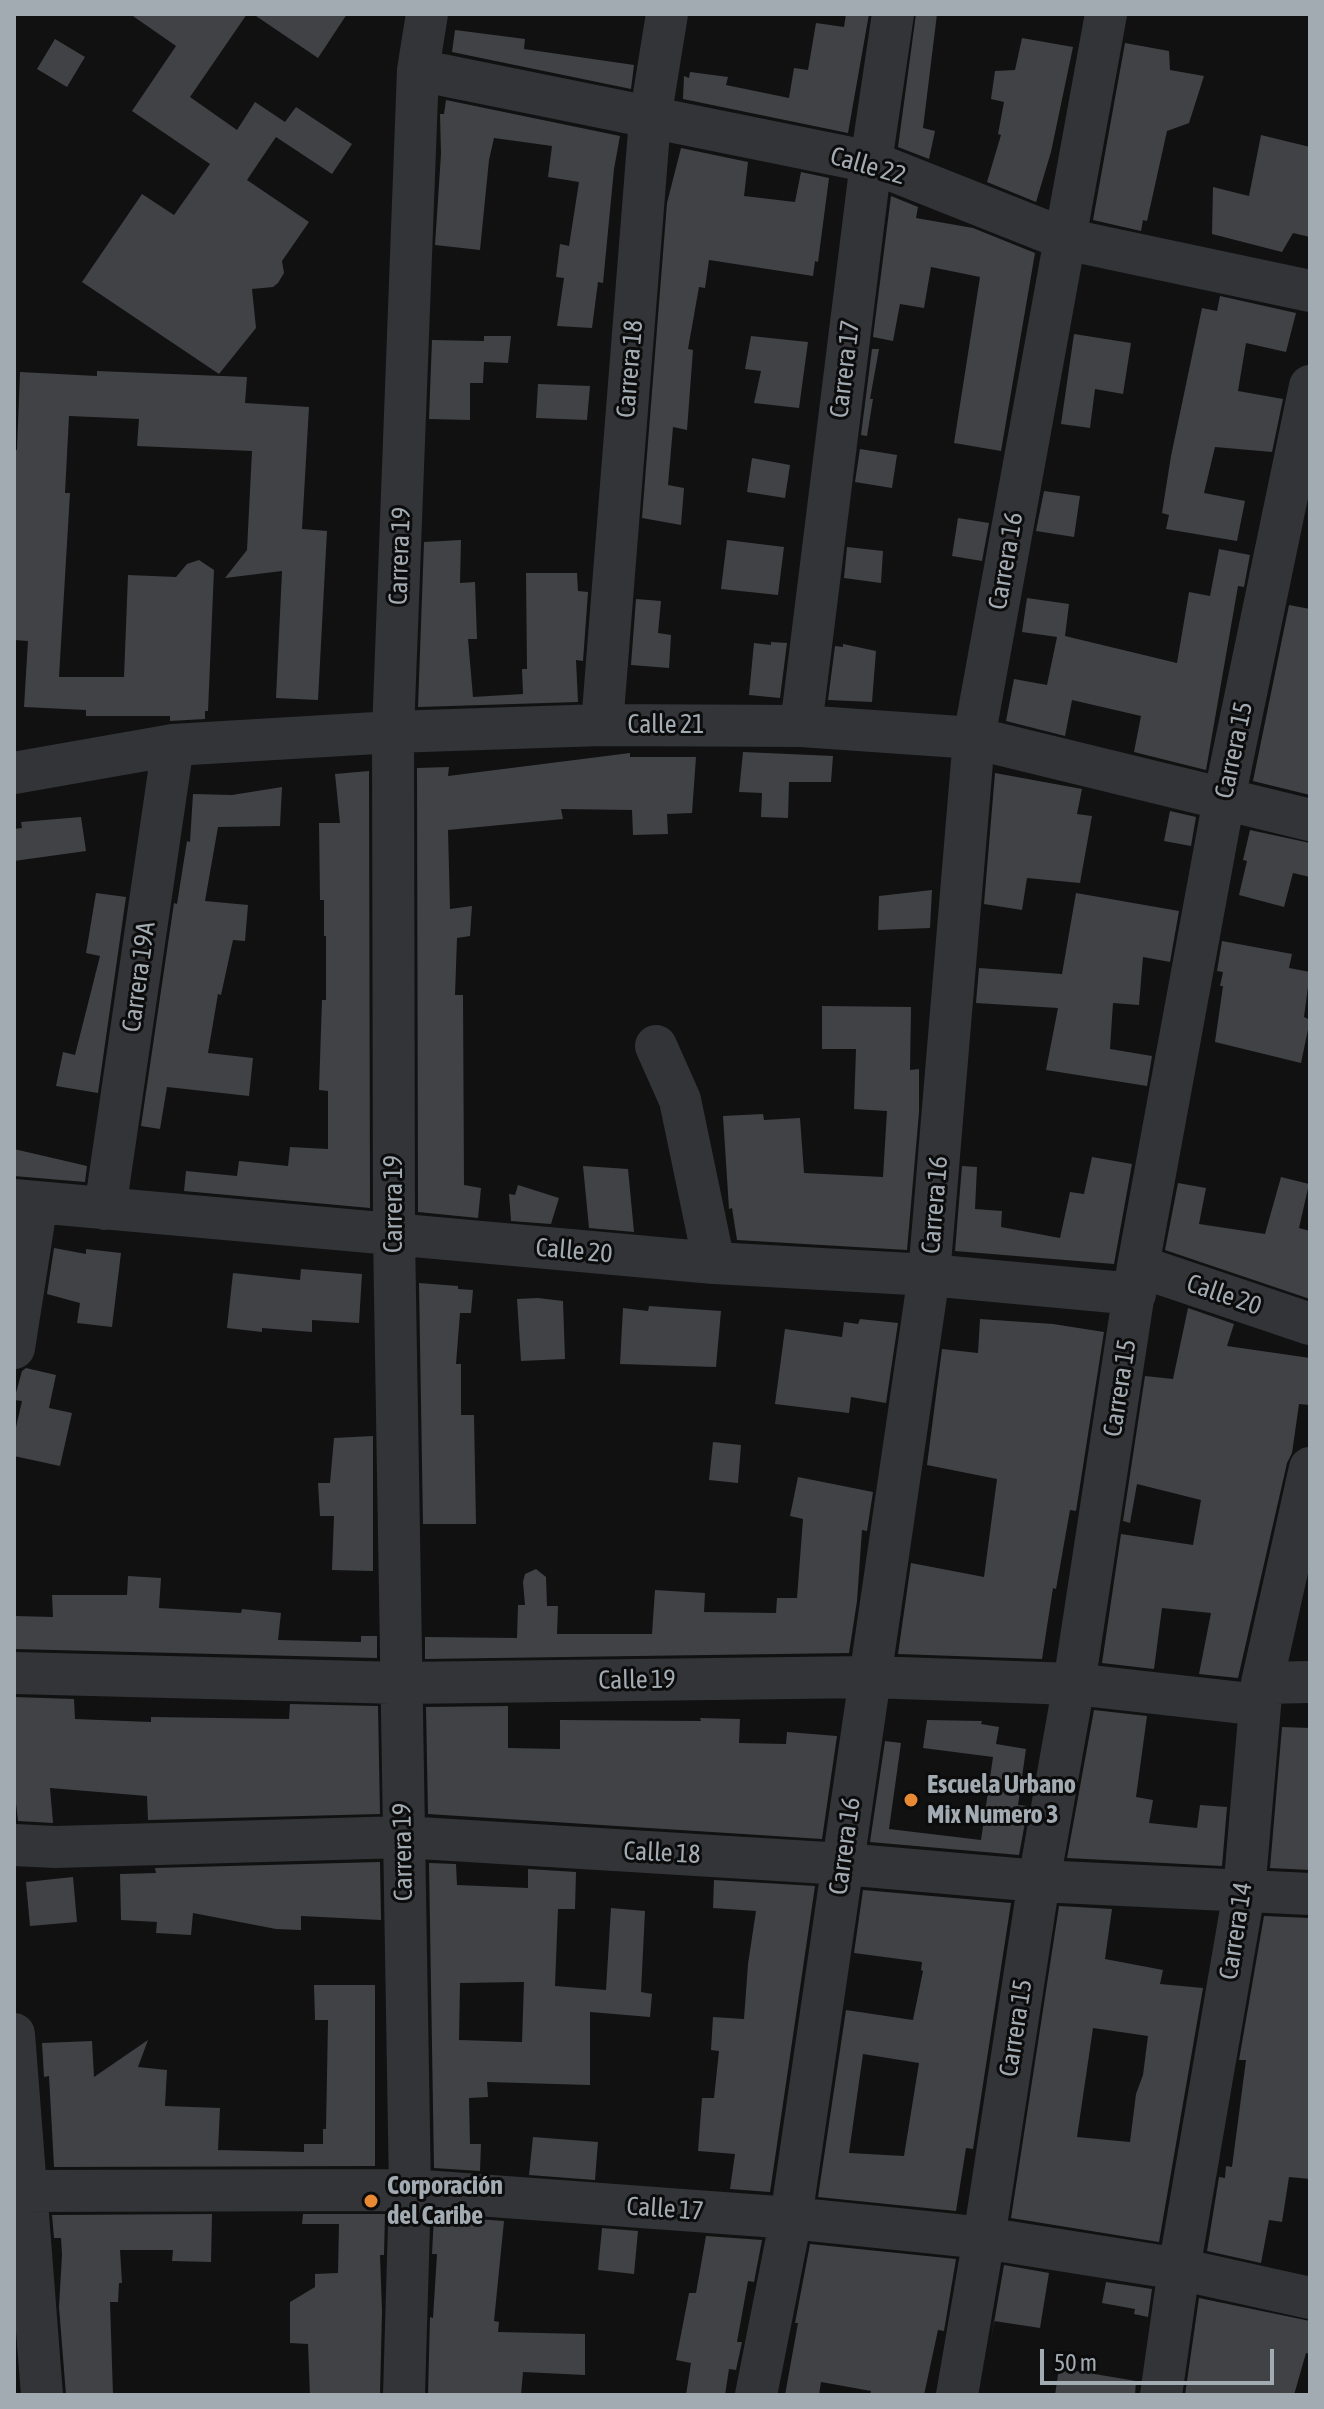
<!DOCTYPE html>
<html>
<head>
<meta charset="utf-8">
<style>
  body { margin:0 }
  #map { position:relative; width:1324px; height:2409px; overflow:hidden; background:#111112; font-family:"Asap Condensed",sans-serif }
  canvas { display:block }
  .frame { position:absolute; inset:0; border:16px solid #a3abb2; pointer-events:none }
  .scale { position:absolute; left:1040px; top:2349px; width:234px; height:36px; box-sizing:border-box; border:4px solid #a3abb2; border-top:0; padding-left:10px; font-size:24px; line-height:28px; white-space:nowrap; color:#a3abb2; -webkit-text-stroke:6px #0c0c0d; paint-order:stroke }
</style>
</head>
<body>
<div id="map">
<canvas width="1324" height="2409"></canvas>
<div class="frame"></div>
<div class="scale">50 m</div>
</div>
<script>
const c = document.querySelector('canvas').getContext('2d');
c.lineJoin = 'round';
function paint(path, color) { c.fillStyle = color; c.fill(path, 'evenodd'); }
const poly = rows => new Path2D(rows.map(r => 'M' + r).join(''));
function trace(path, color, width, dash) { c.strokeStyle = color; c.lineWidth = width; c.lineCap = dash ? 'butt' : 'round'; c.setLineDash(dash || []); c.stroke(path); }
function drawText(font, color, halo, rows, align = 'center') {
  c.font = font + ' "Asap Condensed",sans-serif'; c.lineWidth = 6; c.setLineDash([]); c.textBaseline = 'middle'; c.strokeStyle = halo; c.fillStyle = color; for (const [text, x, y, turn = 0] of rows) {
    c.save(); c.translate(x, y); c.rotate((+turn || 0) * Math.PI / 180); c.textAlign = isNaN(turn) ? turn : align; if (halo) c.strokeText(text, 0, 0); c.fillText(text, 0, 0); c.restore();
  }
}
paint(poly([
  [130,14,247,14,190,97,237,130,255,102,285,122,296,107,352,144,332,174,276,137,247,180,309,222,282,261,284,273,278,283,273,287,252,289,256,328,219,374,82,282,142,194,174,215,210,164,132,111,176,46],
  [253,14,347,14,318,58],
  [846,14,869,14,848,133,683,99,684,76,689,78,690,72,728,77,726,85,789,98,794,68,808,70,816,23,844,27],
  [916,14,937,14,923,128,935,131,929,159,898,147],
  [455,30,525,39,524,49,634,65,631,89,452,52],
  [1022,38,1073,47,1051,152,1036,202,987,182,1001,135,998,134,1004,102,991,99,995,71,1015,70],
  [55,39,85,57,67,87,37,69],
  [1125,43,1169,51,1170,70,1204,76,1189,123,1167,131,1147,221,1143,220,1141,231,1093,220],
  [446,100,620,136,614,169,603,283,598,282,592,328,557,326,564,278,556,277,560,244,569,246,579,182,548,177,552,146,494,138,489,160,480,250,435,245,441,154,440,114,444,114],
  [1261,135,1310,147,1310,237,1293,233,1282,252,1212,234,1213,187,1249,196],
  [681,148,748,162,744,196,795,202,801,172,829,178,818,262,815,261,813,276,709,260,705,288,699,287,688,349,693,350,687,430,673,427,668,485,684,488,681,525,642,518,667,203],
  [891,196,918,207,916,218,973,228,1035,253,1001,451,954,443,980,277,931,267,924,308,900,304,893,341,873,337],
  [1220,296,1296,313,1286,352,1246,343,1238,391,1283,399,1272,452,1215,447,1204,493,1245,501,1237,541,1166,529,1169,515,1162,513,1171,456,1202,308,1217,311],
  [1074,334,1131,343,1123,394,1095,389,1090,428,1061,424],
  [484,336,511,336,508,363,484,362,483,383,470,383,470,420,429,419,432,340,484,341],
  [751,336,808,342,799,408,754,403,761,371,745,369],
  [872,349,879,349,870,399,873,399,867,436,861,435],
  [97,371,247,377,245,403,309,407,302,529,327,531,318,700,276,698,282,571,225,578,247,550,252,451,137,446,139,419,69,416,65,493,70,493,59,677,124,677,128,575,176,577,187,564,199,560,214,570,208,711,205,711,205,719,170,721,170,716,86,716,86,710,24,707,28,641,14,640,14,450,17,450,20,372,97,376],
  [538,384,590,386,587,420,536,418],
  [860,449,897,455,892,488,855,482],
  [752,458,790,465,785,498,747,492],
  [1044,491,1080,496,1074,537,1036,531],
  [958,518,989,523,982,561,952,556],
  [461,540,460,583,475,582,477,639,468,639,473,697,523,694,522,669,527,669,526,573,577,573,578,591,588,592,583,661,576,660,578,702,418,707,424,542],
  [727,540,784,547,778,595,721,589],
  [847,547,883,551,881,583,844,578],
  [1219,549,1250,555,1244,587,1238,586,1206,770,1134,752,1141,716,1072,700,1065,736,1006,721,1014,679,1047,685,1057,637,1022,632,1027,598,1069,604,1065,636,1177,663,1189,592,1210,596],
  [636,599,661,601,658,633,671,635,669,668,631,665],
  [1289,605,1310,609,1310,795,1253,781],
  [771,642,787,643,780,698,749,695,754,643,771,645],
  [843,644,876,651,872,702,828,700,835,646,843,647],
  [743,752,833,756,831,782,789,782,788,818,761,817,762,793,739,792],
  [630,753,630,757,696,757,692,813,667,814,668,834,633,835,632,810,561,809,563,819,448,830,450,909,472,906,470,936,457,938,455,995,463,995,464,1185,481,1188,478,1218,418,1212,417,768,449,767,448,776],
  [369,771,370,1208,184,1191,186,1171,237,1176,239,1161,288,1166,290,1147,328,1149,328,1091,319,1090,322,1000,326,1000,326,936,324,936,324,900,320,900,319,823,340,823,335,774],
  [995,773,1082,789,1077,814,1092,816,1080,883,1027,878,1022,910,984,904],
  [282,787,280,826,218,827,205,901,248,905,245,941,233,940,221,995,218,994,208,1053,253,1058,249,1096,167,1087,160,1129,141,1126,174,903,177,904,187,841,190,842,193,794,232,795],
  [1170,811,1196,817,1191,846,1164,841],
  [81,817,86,851,14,861,14,829,22,828,21,822],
  [1250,830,1310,843,1310,877,1293,873,1284,907,1239,895,1247,861,1243,860],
  [932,890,930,928,878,930,879,896],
  [96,893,126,897,98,1093,56,1086,63,1052,75,1055,100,956,86,953],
  [1076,893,1179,911,1170,962,1143,957,1139,1005,1113,1003,1110,1049,1152,1056,1147,1086,1046,1070,1058,1008,976,1003,979,968,1062,974],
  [1222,941,1292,954,1289,968,1310,972,1304,1017,1310,1020,1301,1063,1215,1042,1223,986,1220,986,1223,972,1217,971],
  [822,1006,911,1007,910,1070,919,1069,919,1112,907,1250,737,1240,732,1208,729,1209,723,1116,763,1114,764,1120,800,1118,804,1173,883,1177,887,1111,854,1109,856,1049,822,1049],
  [14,1149,87,1166,85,1182,14,1176],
  [1092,1157,1132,1164,1114,1264,955,1251,962,1166,977,1167,975,1209,1002,1211,1001,1227,1060,1238,1070,1192,1084,1194],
  [583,1166,628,1169,634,1232,589,1228],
  [1281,1177,1309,1184,1299,1228,1310,1231,1310,1299,1165,1250,1178,1183,1206,1188,1199,1224,1265,1234],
  [518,1185,559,1198,551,1224,511,1221,509,1194,515,1195],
  [54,1248,86,1254,86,1249,121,1253,112,1327,77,1323,80,1303,47,1294],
  [301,1269,362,1274,359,1323,312,1320,312,1332,262,1328,262,1332,227,1328,233,1273,300,1280],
  [419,1283,458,1286,458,1289,473,1290,471,1313,460,1313,456,1364,461,1364,461,1415,474,1415,476,1524,423,1524],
  [538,1298,563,1301,565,1359,521,1361,517,1299],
  [649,1306,721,1311,716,1367,620,1364,623,1308,648,1311],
  [1188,1308,1234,1324,1227,1346,1310,1358,1310,1405,1299,1404,1292,1453,1287,1463,1238,1678,1199,1674,1211,1613,1162,1608,1154,1669,1102,1663,1121,1534,1193,1545,1201,1500,1137,1484,1130,1523,1123,1521,1145,1376,1173,1379],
  [860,1319,898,1323,886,1403,851,1397,849,1413,775,1404,785,1329,842,1337,844,1322,858,1324],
  [980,1319,1053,1324,1104,1332,1076,1511,1070,1510,1056,1589,1053,1588,1042,1659,898,1654,911,1563,984,1577,997,1479,927,1465,942,1349,978,1353],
  [26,1368,56,1375,49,1408,72,1413,60,1466,14,1456,14,1436,22,1401,14,1400,22,1371],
  [373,1436,373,1571,332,1570,334,1516,320,1516,318,1483,330,1483,334,1438],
  [713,1442,741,1445,738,1483,709,1480],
  [798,1477,873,1492,867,1531,862,1530,857,1601,849,1653,425,1659,425,1637,517,1638,518,1605,525,1605,523,1582,525,1574,536,1569,546,1577,547,1606,558,1606,557,1634,652,1634,655,1590,705,1593,704,1612,776,1613,777,1598,797,1598,803,1519,790,1516],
  [128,1576,161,1578,159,1608,241,1613,242,1609,281,1613,278,1640,361,1642,361,1636,377,1636,377,1658,14,1649,14,1616,53,1617,52,1595,127,1595],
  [14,1697,74,1699,75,1719,151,1722,151,1717,289,1719,290,1704,378,1706,380,1814,148,1820,147,1796,50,1788,53,1823,18,1821,14,1785],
  [508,1706,508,1748,560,1749,560,1720,701,1721,700,1718,740,1719,739,1743,786,1744,787,1732,837,1736,822,1839,428,1814,426,1707],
  [1094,1710,1147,1716,1136,1797,1153,1800,1149,1823,1197,1828,1200,1805,1227,1807,1222,1866,1067,1858],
  [927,1720,982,1721,981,1724,999,1727,996,1744,1026,1749,1018,1805,1028,1806,1019,1855,870,1842,885,1741,901,1743,889,1829,981,1840,993,1757,923,1748],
  [1282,1727,1310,1728,1310,1870,1270,1868],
  [380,1862,381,1920,301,1916,301,1930,276,1929,193,1913,191,1935,156,1933,157,1922,121,1920,120,1874,156,1873,155,1868],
  [429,1863,456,1864,457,1885,528,1888,528,1869,576,1872,575,1909,558,1909,555,1986,606,1990,611,1908,645,1911,641,1992,652,1994,650,2017,590,2012,590,2085,487,2082,488,2097,469,2098,470,2144,481,2144,480,2171,434,2168],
  [524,1982,522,2042,459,2040,460,1983],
  [73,1877,77,1922,30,1926,26,1882],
  [714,1880,815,1886,770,2192,730,2189,735,2154,698,2151,702,2098,714,2098,719,2051,711,2050,713,2017,744,2019,748,1964,756,1911,713,1908],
  [863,1890,1011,1903,973,2149,966,2148,956,2211,818,2197,846,2010,913,2020,923,1971,921,1970,922,1962,854,1953],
  [863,2054,919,2063,904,2156,849,2153],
  [1059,1906,1112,1909,1105,1959,1163,1970,1160,1984,1203,1988,1159,2242,1011,2218],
  [1093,2028,1148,2036,1143,2075,1136,2094,1130,2142,1077,2137],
  [1264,1916,1310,1918,1310,2179,1289,2177,1282,2222,1269,2220,1261,2263,1207,2251,1219,2177,1225,2178,1226,2166,1232,2167,1246,2060,1239,2060],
  [314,1985,375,1985,375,2166,54,2167,49,2076,44,2077,42,2043,92,2041,94,2077,148,2040,138,2067,167,2070,165,2106,220,2108,218,2150,304,2152,304,2144,323,2144,323,2129,326,2129,328,2020,315,2020],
  [533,2137,598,2142,595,2180,529,2175],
  [212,2214,211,2262,172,2261,173,2250,120,2250,122,2283,119,2283,118,2302,110,2302,113,2395,66,2395,59,2307,62,2255,61,2238,54,2238,52,2215],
  [303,2214,385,2214,384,2255,380,2255,382,2311,380,2395,310,2395,308,2344,290,2343,290,2302,315,2287,315,2274,338,2273,339,2224,302,2224],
  [434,2216,504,2221,494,2321,499,2322,498,2332,585,2334,585,2375,523,2372,521,2395,428,2395,430,2317,433,2318,437,2254,432,2254],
  [602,2228,638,2231,634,2274,598,2270],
  [706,2236,762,2240,754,2282,748,2281,737,2342,742,2342,736,2370,729,2369,725,2395,686,2395,691,2363,676,2360,689,2293,696,2293],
  [810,2244,956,2259,944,2331,938,2330,924,2395,870,2395,871,2391,821,2382,819,2395,785,2395,798,2323,795,2323],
  [1004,2265,1049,2273,1040,2328,994,2321,991,2340],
  [1106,2282,1152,2289,1148,2317,1134,2314,1135,2309,1102,2303],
  [1199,2298,1310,2321,1310,2354,1306,2353,1294,2395,1185,2395],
  [1059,2368,1136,2381,1135,2395,1055,2395]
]), '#404245');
trace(poly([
  [418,70,871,162,1065,239,1310,291],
  [602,725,650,119,667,14],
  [801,726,871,162,893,14],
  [14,773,173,745,393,732,602,725,801,726,974,738,1310,820],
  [656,1046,680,1100,714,1263],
  [14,1200,714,1263,929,1275,1135,1294],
  [105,1209,173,745],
  [1138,1266,1310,1324],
  [14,1348,37,1202],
  [14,1673,400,1683,870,1677,1074,1684,1260,1705],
  [1262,1683,1310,1682],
  [14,1845,55,1847,403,1837,843,1864,1039,1881,1310,1894],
  [14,2034,42,2395],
  [14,2191,410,2190,791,2218,984,2238,1179,2269,1310,2298],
  [404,2395,410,2190,394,1235,393,732,418,70,427,14],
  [756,2395,791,2218,929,1275,974,738,1106,14],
  [957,2395,984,2238,1039,1881,1074,1684,1138,1266,1224,799,1310,386],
  [1161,2395,1179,2269,1244,1892,1262,1683,1310,1468]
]), '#323437', 42);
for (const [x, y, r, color] of [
  [911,1800,8,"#e88934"],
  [371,2201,8,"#e88934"]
]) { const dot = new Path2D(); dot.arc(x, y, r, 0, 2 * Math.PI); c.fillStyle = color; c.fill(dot); trace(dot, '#0c0c0d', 3); }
drawText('26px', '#a3abb2', '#0c0c0d', [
  ["Calle 22",868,166,16],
  ["Carrera 18",630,369,-85],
  ["Carrera 17",845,369,-83],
  ["Carrera 19",400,556,-88],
  ["Carrera 16",1006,561,-80],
  ["Calle 21",666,725],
  ["Carrera 15",1234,750,-78],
  ["Carrera 19A",139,977,-82],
  ["Carrera 19",394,1204,-90],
  ["Carrera 16",935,1205,-85],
  ["Calle 20",574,1251,5],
  ["Calle 20",1224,1295,19],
  ["Carrera 15",1120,1388,-81],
  ["Calle 19",637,1680,-1],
  ["Carrera 16",845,1846,-82],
  ["Carrera 19",403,1852,-91],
  ["Calle 18",662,1853,3],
  ["Carrera 14",1236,1931,-81],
  ["Carrera 15",1016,2028,-81],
  ["Calle 17",665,2209,4]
]);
drawText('bold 26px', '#a3abb2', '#0c0c0d', [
  ["Escuela Urbano",927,1785],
  ["Mix Numero 3",927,1815],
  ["Corporación",387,2186],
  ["del Caribe",387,2216]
], 'left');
</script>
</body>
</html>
